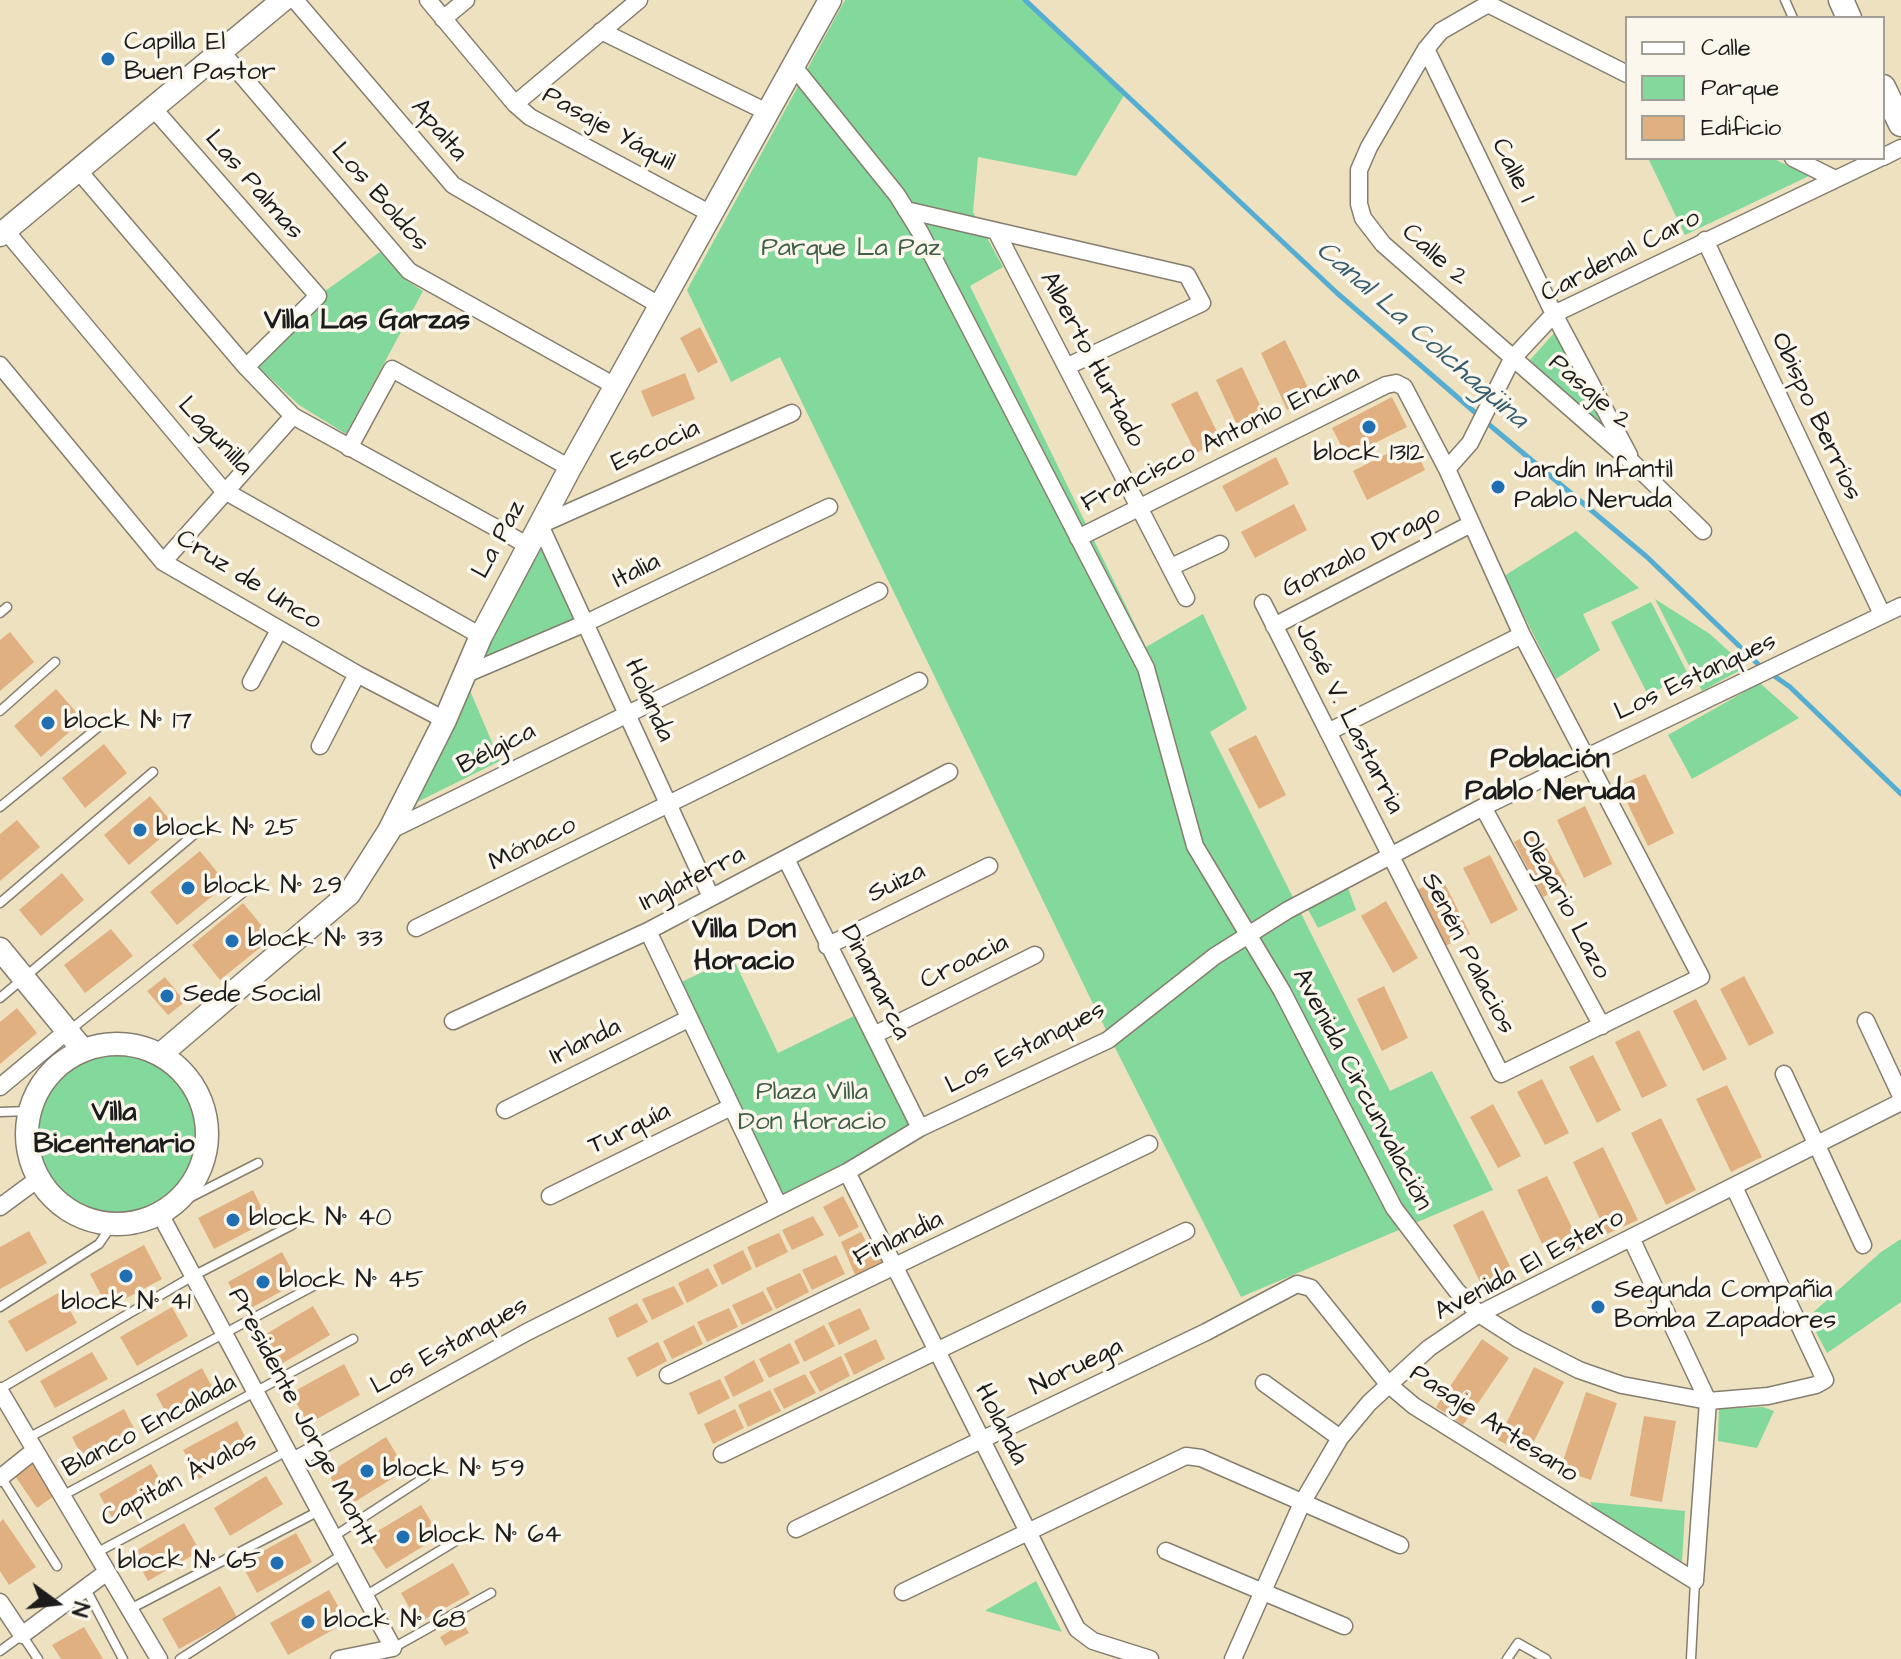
<!DOCTYPE html>
<html>
<head>
<meta charset="utf-8">
<style>
  body { margin:0 }
  #map { position:relative; width:1901px; height:1659px; overflow:hidden; background:#eee1c0; font-family:"Architects Daughter",sans-serif }
  canvas { display:block }
  .legend { position:absolute; left:1625px; top:16px; width:260px; height:144px; box-sizing:border-box; background:#fbf7ec; border:2px solid #a29f99; margin:0; padding:10px 14px; list-style:none; font-size:24px; color:#1c1c1c }
  .legend li { display:flex; align-items:center; gap:16px; height:40px }
  .legend b { width:40px; border:2px solid #a29f99 }
  .north { position:absolute; left:16px; top:1563px; width:80px; height:80px; -webkit-text-stroke:6px #fbf7ec; paint-order:stroke; rotate:105deg; font-size:22px; font-weight:700; line-height:32px; text-align:center; color:#1c1c1c }
  .north::after { content:''; display:block; margin:auto; width:28px; height:36px; background:#1c1c1c; clip-path:polygon(50% 0,100% 100%,50% 72%,0 100%) }
</style>
</head>
<body>
<div id="map">
<canvas width="1901" height="1659"></canvas>
<ul class="legend">
<li><b style="height:10px;background:#fff"></b>Calle</li>
<li><b style="height:22px;background:#83d89b"></b>Parque</li>
<li><b style="height:22px;background:#e1b081"></b>Edificio</li>
</ul>
<div class="north">N</div>
</div>
<script>
const c = document.querySelector('canvas').getContext('2d');
c.lineJoin = 'round';
function paint(path, color) { c.fillStyle = color; c.fill(path, 'evenodd'); }
const poly = rows => new Path2D(rows.map(r => 'M' + r).join(''));
function trace(path, color, width, dash) { c.strokeStyle = color; c.lineWidth = width; c.lineCap = dash ? 'butt' : 'round'; c.setLineDash(dash || []); c.stroke(path); }
function drawText(font, color, halo, rows, align = 'center') {
  c.font = font + ' "Architects Daughter",sans-serif'; c.lineWidth = 7; c.setLineDash([]); c.textBaseline = 'middle'; c.strokeStyle = halo; c.fillStyle = color; for (const [text, x, y, turn = 0] of rows) {
    c.save(); c.translate(x, y); c.rotate((+turn || 0) * Math.PI / 180); c.textAlign = isNaN(turn) ? turn : align; if (halo) c.strokeText(text, 0, 0); c.fillText(text, 0, 0); c.restore();
  }
}
paint(poly([
  [845,0,1025,0,1126,92,1076,176,978,157,973,212,1003,267,970,286,1146,647,1203,614,1247,709,1210,732,1390,1091,1432,1071,1493,1190,1241,1297,1095,1008,780,357,731,382,687,290],
  [1648,158,1772,158,1809,176,1685,235],
  [380,252,403,278,423,291,346,434,299,405,255,364,318,296],
  [1555,332,1613,437,1530,360],
  [1576,531,1639,588,1583,614,1600,650,1556,679,1504,576],
  [540,536,577,617,471,668],
  [1655,599,1710,634,1746,667,1702,691],
  [1651,602,1688,674,1648,695,1611,622],
  [465,679,500,761,401,810],
  [1760,683,1799,718,1692,779,1668,735],
  [1347,885,1356,910,1318,928,1306,906],
  [733,958,778,1053,858,1014,916,1126,780,1198,679,983],
  '30 1135a86 86 0 1 1 172 0a86 86 0 1 1-172 0Z',
  [1901,1239,1901,1302,1827,1353,1808,1317,1881,1252],
  [1763,1407,1774,1411,1757,1448,1718,1441,1719,1409],
  [1590,1502,1685,1511,1682,1562,1594,1509],
  [1036,1581,1062,1632,986,1611,986,1610]
]), '#83d89b');
trace(poly([
  [1025,0,1337,293,1478,415],
  [1486,422,1647,557,1762,668],
  [1770,673,1790,687,1901,794]
]), '#55add2', 5);
paint(poly([
  [700,327,718,362,698,373,680,338],
  [1285,340,1312,396,1287,410,1261,353],
  [1242,367,1266,418,1240,431,1216,380],
  [685,373,695,399,652,417,641,391],
  [1197,391,1221,440,1196,453,1171,404],
  [1392,397,1407,427,1347,457,1332,428],
  [1412,441,1425,470,1367,500,1353,471],
  [1276,457,1289,484,1236,512,1222,486],
  [1294,504,1307,530,1255,558,1241,532],
  [10,632,34,662,0,691,0,640],
  [56,689,83,720,41,757,14,726],
  [1256,735,1286,795,1259,809,1228,749],
  [104,744,127,773,85,808,62,778],
  [1645,774,1674,833,1648,846,1619,786],
  [150,796,175,826,129,865,104,835],
  [1585,806,1612,864,1584,878,1557,820],
  [17,820,40,847,0,881,0,834],
  [1537,830,1567,885,1543,897,1514,842],
  [200,851,227,884,177,925,150,892],
  [1490,855,1518,910,1491,924,1463,868],
  [62,873,84,900,41,936,19,910],
  [1442,878,1470,934,1445,946,1417,890],
  [1386,901,1418,958,1393,973,1361,916],
  [243,903,272,938,220,980,192,945],
  [111,929,133,956,85,993,64,965],
  [1744,976,1774,1033,1749,1046,1720,989],
  [165,977,185,1002,168,1015,147,991],
  [1384,986,1408,1038,1382,1051,1357,999],
  [1696,999,1727,1059,1703,1071,1673,1011],
  [17,1008,37,1033,0,1064,0,1022],
  [1639,1030,1667,1086,1642,1098,1615,1042],
  [1593,1055,1621,1110,1597,1123,1569,1067],
  [1542,1079,1569,1133,1545,1145,1517,1092],
  [1727,1085,1762,1157,1731,1172,1696,1099],
  [1493,1104,1521,1156,1498,1168,1470,1117],
  [1661,1118,1696,1190,1666,1205,1631,1133],
  [1603,1147,1638,1220,1607,1234,1573,1162],
  [1547,1176,1582,1248,1551,1263,1517,1190],
  [253,1190,268,1221,214,1249,198,1218],
  [843,1196,859,1227,839,1237,823,1207],
  [1483,1210,1518,1283,1487,1297,1453,1225],
  [813,1216,824,1235,792,1250,782,1230],
  [29,1231,47,1263,0,1289,0,1247],
  [861,1232,873,1255,880,1252,885,1262,856,1277,841,1242],
  [779,1233,788,1252,756,1268,747,1247],
  [144,1245,162,1279,108,1308,90,1274],
  [743,1250,752,1269,722,1285,713,1265],
  [282,1252,298,1282,244,1312,228,1282],
  [836,1255,845,1274,812,1290,802,1270],
  [708,1268,718,1286,687,1303,678,1283],
  [800,1273,809,1292,776,1309,766,1288],
  [674,1286,684,1304,652,1320,642,1299],
  [763,1291,773,1310,742,1325,732,1305],
  [60,1292,77,1323,26,1352,8,1321],
  [637,1303,648,1322,617,1338,608,1318],
  [313,1306,330,1335,278,1366,261,1337],
  [172,1307,188,1336,137,1366,120,1337],
  [729,1308,738,1327,707,1342,697,1322],
  [860,1308,870,1329,839,1345,828,1323],
  [694,1325,703,1344,672,1359,663,1341],
  [824,1325,835,1346,804,1362,794,1341],
  [876,1339,885,1359,854,1375,844,1354],
  [1482,1339,1509,1358,1463,1425,1436,1407],
  [658,1342,667,1361,637,1377,627,1358],
  [790,1343,800,1363,769,1378,759,1359],
  [92,1352,108,1379,55,1408,40,1381],
  [841,1356,850,1376,820,1392,809,1372],
  [754,1360,764,1381,733,1397,724,1377],
  [344,1364,360,1395,308,1424,291,1393],
  [1534,1367,1564,1382,1527,1455,1498,1440],
  [202,1368,217,1396,171,1422,156,1394],
  [805,1374,816,1393,784,1409,773,1389],
  [720,1379,730,1398,698,1415,689,1393],
  [770,1390,781,1411,748,1427,738,1405],
  [1586,1392,1617,1403,1591,1480,1560,1470],
  [124,1409,138,1436,86,1464,72,1437],
  [735,1409,744,1428,713,1444,704,1424],
  [1644,1416,1676,1421,1662,1502,1630,1496],
  [237,1421,252,1450,199,1479,183,1450],
  [386,1437,406,1470,348,1506,328,1473],
  [37,1461,58,1493,37,1508,15,1476],
  [151,1464,168,1493,115,1523,99,1494],
  [266,1476,283,1504,230,1536,214,1508],
  [421,1505,440,1536,386,1569,366,1538],
  [3,1519,36,1567,9,1585,0,1571,0,1522],
  [184,1523,200,1551,148,1581,132,1553],
  [296,1533,312,1562,257,1593,241,1563],
  [453,1563,470,1594,418,1623,401,1593],
  [220,1586,237,1617,179,1649,162,1619],
  [329,1590,347,1622,288,1655,270,1623],
  [463,1623,469,1633,445,1646,440,1637],
  [84,1627,103,1659,61,1659,52,1645]
]), '#e1b081');
const lane = poly([
  [1785,0,1793,18],
  [0,613,7,607],
  [0,711,55,662],
  [0,807,107,720],
  [0,903,153,772],
  [0,998,197,832],
  [70,1030,245,891],
  [0,1112,29,1111],
  [182,1196,191,1197,258,1163],
  [0,1307,99,1244,112,1225],
  [0,1389,193,1276,292,1225],
  [28,1438,319,1283],
  [1,1477,57,1566],
  [62,1496,353,1339],
  [333,1537,425,1477],
  [96,1553,287,1451],
  [86,1589,123,1659],
  [365,1596,464,1536],
  [130,1609,319,1511],
  [393,1648,491,1593],
  [0,1651,22,1635,38,1659],
  [180,1659,343,1554],
  [1507,1659,1518,1643,1546,1659],
  [1691,1659,1695,1581]
]);
const street = poly([
  [295,0,453,185,659,305],
  [428,0,515,104,530,117,713,215],
  [443,19,466,0],
  [601,31,769,113],
  [1426,49,1554,314,1629,455],
  [221,51,409,271,615,386],
  [794,67,897,195,920,232,1146,668,1195,846,1282,991,1394,1208,1456,1290,1479,1314,1518,1339,1579,1370,1622,1385,1708,1401,1768,1396,1816,1385,1825,1380,1734,1187],
  [1627,74,1488,4,1441,31,1426,49,1369,147,1359,170,1359,204,1363,218,1383,244,1633,463,1703,531],
  [515,104,639,0],
  [153,108,318,296,246,367],
  [1883,157,1901,148],
  [1793,158,1835,179],
  [78,170,246,367,293,416,529,546],
  [906,210,1187,275,1202,303,1068,366],
  [5,230,223,490,481,636],
  [996,231,1186,598],
  [1705,240,1882,614],
  [0,365,163,562,357,674,445,720],
  [349,448,392,369,570,468],
  [1447,469,1470,443,1512,359,1554,314,1880,158],
  [1078,538,1386,385,1396,383,1404,387,1447,469,1522,635,1701,977,1501,1074,1263,603],
  [163,562,293,416],
  [1171,567,1220,544],
  [1274,626,1471,524],
  [464,675,586,623,829,507],
  [251,682,279,630],
  [1328,732,1522,635],
  [320,746,357,674],
  [1483,807,1602,1026],
  [389,831,879,591],
  [786,859,920,1128],
  [711,897,540,525,792,413],
  [416,928,919,681],
  [648,931,778,1204],
  [827,946,989,866],
  [453,1021,648,931,949,772],
  [1866,1021,1901,1096],
  [874,1035,1035,955],
  [1784,1074,1863,1245],
  [0,1087,67,1031],
  [505,1110,688,1019],
  [847,1172,1077,1629,1093,1641,1150,1659],
  [550,1196,731,1107],
  [0,1207,38,1179],
  [160,1214,393,1648,339,1659],
  [668,1375,1149,1144],
  [1264,1383,1340,1438],
  [0,1391,159,1659],
  [722,1454,1186,1231],
  [293,1461,527,1332,847,1172,920,1128,1108,1040,1215,956,1288,910,1483,807,1901,606],
  [0,1478,35,1450],
  [796,1529,1206,1332,1297,1284,1311,1288,1388,1384,1414,1406,1695,1581,1708,1401,1631,1238],
  [1166,1551,1344,1626],
  [903,1592,1186,1456,1201,1458,1400,1545],
  [0,1602,22,1635,107,1572],
  [1233,1659,1302,1503,1340,1438,1369,1403,1429,1348,1479,1314,1901,1102]
]);
const secondary = poly([
  [0,235,283,0],
  [0,949,83,1050],
  '27 1134a90 90 0 1 1 180 0a90 90 0 1 1-180 0Z',
  [161,1054,349,894,389,831,445,720,481,636,570,468,830,0]
]);
const primary = poly([
  [1841,0,1849,18],
  [1883,87,1901,124]
]);
trace(lane, '#857e6e', 11);
trace(street, '#857e6e', 19);
trace(secondary, '#857e6e', 25);
trace(primary, '#857e6e', 27);
trace(lane, '#fff', 8);
trace(street, '#fff', 16);
trace(secondary, '#fff', 22);
trace(primary, '#fff', 24);
for (const [x, y, r, color] of [
  [108,59,8,"#1f6fb2"],
  [1369,427,8,"#1f6fb2"],
  [1498,487,8,"#1f6fb2"],
  [48,723,8,"#1f6fb2"],
  [140,830,8,"#1f6fb2"],
  [188,888,8,"#1f6fb2"],
  [232,941,8,"#1f6fb2"],
  [167,996,8,"#1f6fb2"],
  [233,1220,8,"#1f6fb2"],
  [126,1276,8,"#1f6fb2"],
  [263,1282,8,"#1f6fb2"],
  [1598,1307,8,"#1f6fb2"],
  [367,1471,8,"#1f6fb2"],
  [403,1537,8,"#1f6fb2"],
  [277,1563,8,"#1f6fb2"],
  [308,1622,8,"#1f6fb2"]
]) { const dot = new Path2D(); dot.arc(x, y, r, 0, 2 * Math.PI); c.fillStyle = color; c.fill(dot); trace(dot, '#fbf7ec', 3); }
drawText('26px', '#1c1c1c', '#fbf7ec', [
  ["Capilla El",124,44],
  ["Buen Pastor",124,74],
  ["block 1312",1369,455,"center"],
  ["Jardín Infantil",1514,472],
  ["Pablo Neruda",1514,502],
  ["block N° 17",64,723],
  ["block N° 25",156,830],
  ["block N° 29",204,888],
  ["block N° 33",248,941],
  ["Sede Social",183,996],
  ["block N° 40",249,1220],
  ["block N° 45",279,1282],
  ["Segunda Compañia",1614,1292],
  ["Bomba Zapadores",1614,1322],
  ["block N° 41",126,1304,"center"],
  ["block N° 59",383,1471],
  ["block N° 64",419,1537],
  ["block N° 65",261,1563,"right"],
  ["block N° 68",324,1622]
], 'left');
drawText('26px', '#1c1c1c', '#fbf7ec', [
  ["Pasaje Yáquil",608,130,29],
  ["Apalta",438,131,50],
  ["Calle 1",1512,171,64],
  ["Las Palmas",253,186,49],
  ["Los Boldos",379,198,49],
  ["Calle 2",1434,256,42],
  ["Cardenal Caro",1621,257,-27],
  ["Alberto Hurtado",1091,360,62],
  ["Pasaje 2",1589,393,41],
  ["Obispo Berríos",1815,417,65],
  ["Lagunilla",214,437,47],
  ["Francisco Antonio Encina",1221,440,-26],
  ["Escocia",656,447,-24],
  ["La Paz",500,540,-62],
  ["Gonzalo Drago",1362,553,-27],
  ["Italia",637,572,-26],
  ["Cruz de Unco",248,581,32],
  ["Los Estanques",1696,678,-25],
  ["Holanda",648,701,66],
  ["José V. Lastarria",1348,719,63],
  ["Bélgica",497,750,-27],
  ["Mónaco",533,845,-26],
  ["Inglaterra",693,880,-27],
  ["Suiza",897,884,-26],
  ["Olegario Lazo",1564,905,62],
  ["Senén Palacios",1467,954,63],
  ["Croacia",965,963,-26],
  ["Dinamarca",874,983,63],
  ["Irlanda",586,1043,-26],
  ["Los Estanques",1026,1049,-27],
  ["Avenida Circunvalación",1361,1090,62],
  ["Turquía",630,1130,-26],
  ["Finlandia",899,1240,-26],
  ["Avenida El Estero",1530,1266,-28],
  ["Los Estanques",450,1347,-29],
  ["Noruega",1077,1368,-26],
  ["Presidente Jorge Montt",301,1418,62],
  ["Holanda",1000,1425,63],
  ["Pasaje Artesano",1493,1425,33],
  ["Blanco Encalada",150,1427,-28],
  ["Capitán Ávalos",180,1481,-28]
]);
drawText('26px', '#405e48', '#fbf7ec', [
  ["Parque La Paz",851,250],
  ["Plaza Villa",812,1094],
  ["Don Horacio",812,1124]
]);
drawText('bold 28px', '#1c1c1c', '#fbf7ec', [
  ["Villa Las Garzas",367,322],
  ["Población",1550,761],
  ["Pablo Neruda",1550,793],
  ["Villa Don",744,931],
  ["Horacio",744,963],
  ["Villa",114,1114],
  ["Bicentenario",114,1146]
]);
drawText('italic 28px', '#365d6e', '#fbf7ec', [
  ["Canal La Colchagüina",1421,336,41]
]);
</script>
</body>
</html>
